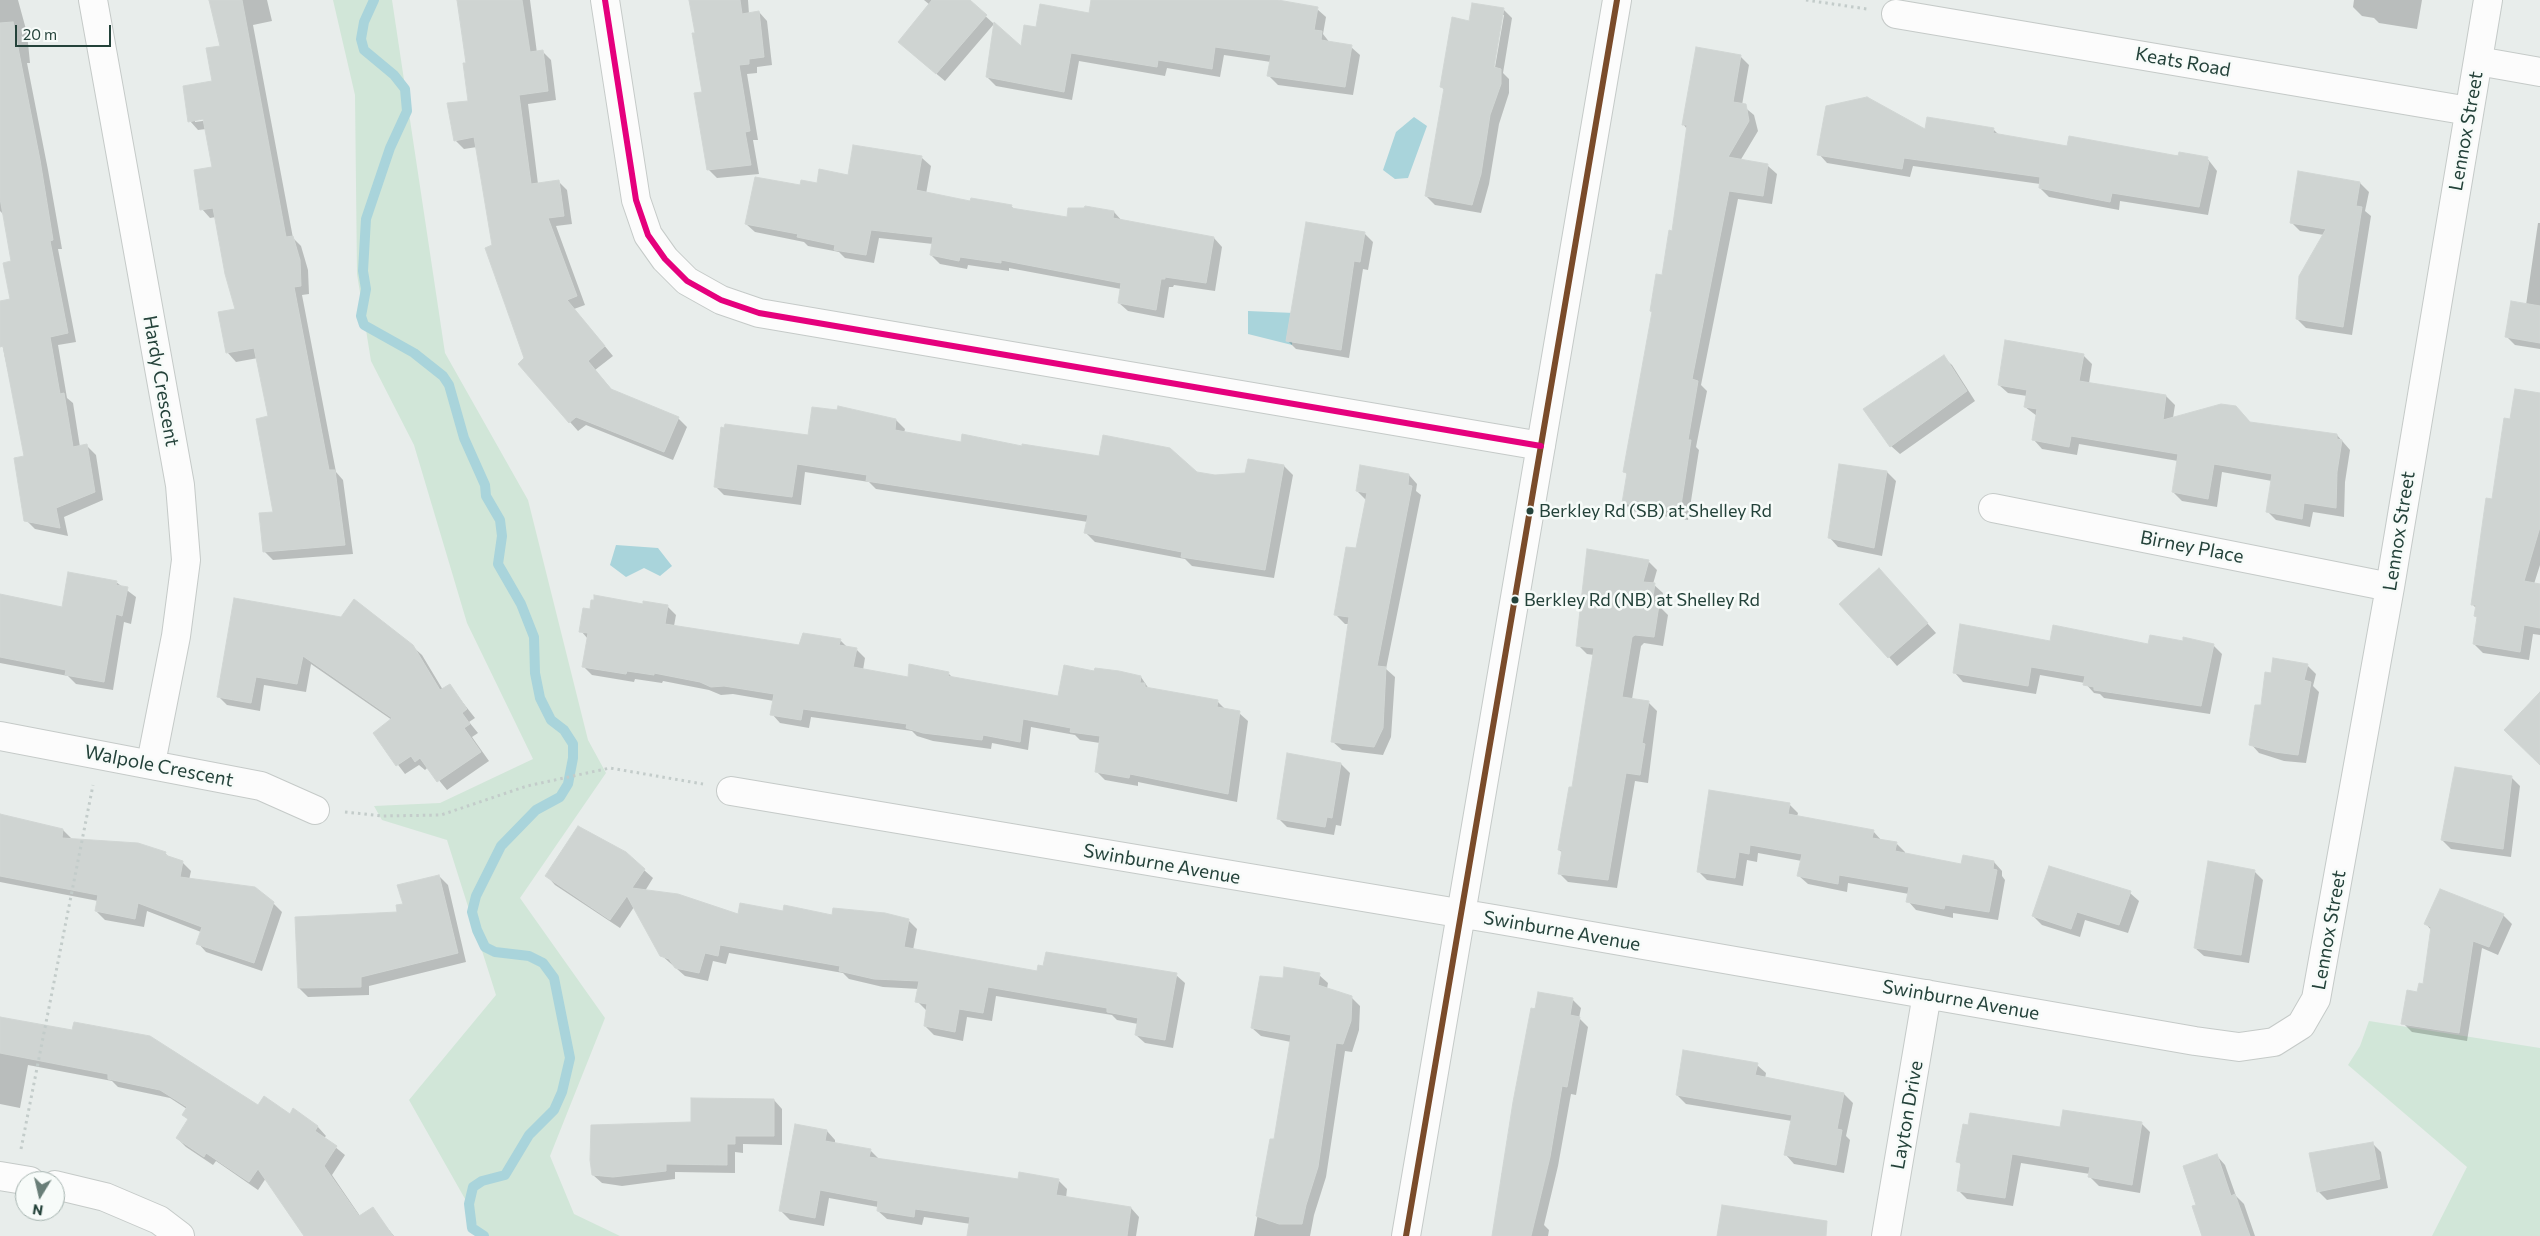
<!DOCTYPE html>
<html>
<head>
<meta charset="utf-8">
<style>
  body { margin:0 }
  #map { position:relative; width:2540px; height:1236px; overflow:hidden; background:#e8edeb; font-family:Commissioner,sans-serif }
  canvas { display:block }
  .north { position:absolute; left:15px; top:1171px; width:50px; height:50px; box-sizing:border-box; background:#f7fbf9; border:1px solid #a3b1ad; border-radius:50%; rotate:189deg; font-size:14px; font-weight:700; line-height:20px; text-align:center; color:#24423a }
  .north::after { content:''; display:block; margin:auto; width:18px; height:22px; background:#697e78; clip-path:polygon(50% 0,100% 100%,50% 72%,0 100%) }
  .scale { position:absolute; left:15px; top:25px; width:96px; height:22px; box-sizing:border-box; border:2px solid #24423a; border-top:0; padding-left:6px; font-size:15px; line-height:18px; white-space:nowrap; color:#24423a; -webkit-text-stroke:4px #f7fbf9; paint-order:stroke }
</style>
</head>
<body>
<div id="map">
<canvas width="2540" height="1236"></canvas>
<div class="north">N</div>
<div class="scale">20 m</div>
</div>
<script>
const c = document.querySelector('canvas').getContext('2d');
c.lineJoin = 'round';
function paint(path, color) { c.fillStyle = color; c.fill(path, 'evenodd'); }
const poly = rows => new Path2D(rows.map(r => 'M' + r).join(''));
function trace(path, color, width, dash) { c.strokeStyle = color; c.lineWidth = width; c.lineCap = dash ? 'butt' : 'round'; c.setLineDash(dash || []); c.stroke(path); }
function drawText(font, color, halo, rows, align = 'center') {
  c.font = font + ' Commissioner,sans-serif'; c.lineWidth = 5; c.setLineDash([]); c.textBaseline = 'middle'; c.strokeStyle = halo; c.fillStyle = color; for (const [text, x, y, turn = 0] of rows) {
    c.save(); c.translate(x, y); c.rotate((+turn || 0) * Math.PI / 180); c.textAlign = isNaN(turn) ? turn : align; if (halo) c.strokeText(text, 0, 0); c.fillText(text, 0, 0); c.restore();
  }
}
paint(poly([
  [333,0,392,0,445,353,528,500,588,740,606,773,520,898,605,1018,550,1156,574,1214,620,1236,480,1236,473,1213,409,1100,496,995,447,840,382,820,374,806,440,803,533,759,467,623,414,445,371,361,357,274,355,95],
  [2369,1021,2540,1048,2540,1236,2432,1236,2467,1167,2348,1065,2360,1046]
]), '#d1e6d8');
paint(poly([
  [1414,117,1427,126,1408,178,1395,179,1383,170,1396,132],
  [1248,311,1294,313,1292,345,1248,334],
  [616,545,658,548,672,566,660,576,644,568,626,577,610,565]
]), '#a9d4db');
paint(poly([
  [0,0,18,0,27,33,30,63,27,63,48,170,62,249,58,249,76,342,58,345,67,398,73,403,80,447,87,446,96,455,103,500,64,517,68,536,35,529,26,520,26,457,0,334,0,303,12,300,12,262,4,215,0,211],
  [210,0,267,0,272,21,253,25,293,238,301,246,308,270,309,294,302,295,336,472,343,480,353,554,273,560,264,551,274,513,269,417,258,358,236,362,228,353,219,313,236,310,216,217,210,218,202,209,214,168,206,129,198,130,190,121,213,82,221,47],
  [209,117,210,120,195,122,195,119],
  [458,0,530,0,537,53,543,52,551,60,556,100,528,104,538,184,558,181,567,190,572,224,556,226,585,305,574,309,613,356,595,370,613,391,678,418,687,427,673,460,586,425,578,431,570,422,526,359,494,246,477,147,464,149,455,140,469,102,468,64],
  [691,0,748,0,749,14,759,12,767,21,772,65,757,67,757,73,747,74,758,140,753,140,759,174,717,178,708,169,703,93],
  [924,0,968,0,994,24,945,81,908,50,930,5],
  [1092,0,1265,0,1317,9,1326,17,1323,34,1330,43,1351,47,1360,55,1353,95,1278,85,1269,76,1271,62,1224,55,1220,77,1167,68,1165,76,1079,61,1072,100,996,86,987,77,1021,48,1037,28,1090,14],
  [2354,0,2422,0,2417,29,2379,23,2374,18,2362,16,2353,7],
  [1503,9,1512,18,1503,73,1509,79,1509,93,1499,124,1489,184,1481,213,1435,205,1426,196,1445,90,1441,87,1470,22],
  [1502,15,1504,15,1494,73,1492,73],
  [1740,56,1749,65,1742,105,1754,115,1758,131,1740,161,1768,166,1777,174,1772,204,1738,199,1701,385,1707,391,1696,447,1699,450,1688,520,1632,511,1623,502,1628,475,1624,471,1673,232,1687,129,1683,124],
  [1993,129,1999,135,2068,147,2207,158,2217,171,2208,215,2120,201,2119,210,2049,197,2040,188,2040,184,1913,166,1910,177,1827,163,1819,154,1926,131],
  [854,147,922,158,931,166,926,194,971,202,1011,206,1015,210,1068,218,1114,212,1123,222,1214,238,1222,247,1215,291,1174,285,1173,287,1169,287,1164,318,1128,311,1119,303,1121,289,1009,268,1009,271,968,265,967,269,940,264,931,255,933,244,879,238,874,263,845,258,839,252,808,246,804,242,755,232,746,224,801,187,849,176],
  [2360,183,2369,192,2365,211,2371,216,2352,335,2306,328,2297,319,2324,235,2300,231,2291,222],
  [2538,223,2540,223,2540,349,2515,345,2506,336,2526,305],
  [1364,233,1373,242,1368,270,1363,269,1349,358,1296,349,1287,340],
  [2083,355,2092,364,2089,383,2166,396,2175,405,2173,418,2236,407,2251,423,2337,435,2350,450,2345,482,2344,517,2313,512,2310,527,2276,520,2268,512,2272,481,2222,472,2217,507,2182,501,2173,492,2178,461,2079,444,2077,455,2042,449,2034,440,2037,416,2025,407,2027,396,2008,393,1999,385],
  [1943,357,1952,365,1975,401,1900,454,1891,446],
  [2540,394,2540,565,2534,584,2540,585,2540,635,2533,634,2529,660,2483,653,2474,644,2478,618,2476,616,2477,609,2472,604,2511,420],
  [896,420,905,429,904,433,962,444,1023,447,1215,476,1246,474,1249,461,1284,466,1293,475,1274,578,1192,566,1185,559,1095,542,1086,533,1088,522,876,489,869,482,805,472,801,505,724,495,715,486,809,436],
  [1840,465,1887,472,1896,481,1882,556,1838,547,1830,538],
  [1409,475,1417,484,1416,491,1421,495,1386,669,1395,677,1391,737,1383,755,1342,750,1333,742,1350,624,1345,624,1336,615,1356,550,1366,500,1357,491],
  [1648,561,1657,570,1653,584,1663,593,1661,608,1668,615,1663,646,1644,643,1641,646,1632,699,1648,702,1657,711,1648,783,1635,781,1617,888,1568,882,1559,873,1563,853,1559,850,1573,788,1594,655,1587,654,1578,645],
  [1887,578,1936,633,1897,666,1889,657],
  [116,582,136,597,131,624,124,622,113,690,76,684,68,676,0,663,0,596,63,608],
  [235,600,412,646,422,655,443,690,449,685,475,718,469,722,478,733,472,737,489,761,447,790,428,767,425,770,419,765,405,774,374,733,392,720,311,664,306,692,264,685,260,711,227,705,218,696],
  [644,605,667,606,676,615,674,626,800,646,840,640,848,648,856,649,865,658,863,670,909,678,948,673,953,678,1059,697,1096,672,1141,677,1149,689,1218,702,1226,710,1239,713,1248,721,1237,802,1138,782,1138,786,1105,780,1096,771,1100,743,1080,740,1075,735,1031,727,1028,750,992,743,991,749,933,741,917,736,912,731,811,717,809,728,780,723,772,714,774,701,733,694,721,695,709,690,663,681,662,683,635,679,634,682,592,675,583,666,588,639,581,631,591,610],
  [2051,642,2149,645,2184,643,2213,645,2222,654,2210,714,2104,698,2100,694,2094,693,2085,683,2040,675,2036,694,1963,682,1955,673],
  [2307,665,2316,674,2313,686,2319,692,2306,763,2284,761,2259,753,2251,744,2272,674],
  [1341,764,1350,773,1341,826,1336,825,1334,835,1287,827,1278,818],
  [2511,777,2520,786,2511,857,2451,849,2442,840],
  [1789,804,1798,813,1797,817,1873,831,1882,841,1896,843,1905,852,1905,854,1962,865,1994,862,2002,871,2002,876,2005,880,1998,920,1953,913,1953,918,1916,910,1908,901,1909,894,1848,883,1847,892,1808,884,1799,876,1802,861,1758,853,1757,862,1747,860,1743,886,1707,880,1698,871],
  [0,815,63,830,72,839,165,853,171,859,182,862,191,871,189,880,273,903,282,912,262,971,206,952,198,943,201,932,147,911,144,927,105,920,96,911,98,901,0,882],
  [644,870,653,878,645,891,739,916,785,912,908,920,917,929,913,950,1038,973,1176,975,1185,983,1173,1048,1145,1043,1136,1035,1138,1024,1117,1020,1112,1015,996,996,992,1021,967,1017,963,1041,934,1035,925,1026,927,1011,917,1001,919,989,883,987,849,979,843,973,729,953,726,964,713,961,708,981,685,976,661,955,634,907,620,928,555,885,547,876],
  [2254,871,2263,880,2249,963,2204,956,2195,948],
  [439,876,448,885,466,962,369,986,369,995,308,997,299,988,399,913,404,905],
  [2130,893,2139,901,2128,933,2085,920,2080,937,2042,925,2033,916],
  [2503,915,2512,924,2498,955,2482,948,2467,1041,2412,1032,2403,1023,2424,985,2432,931,2426,924],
  [1319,975,1328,983,1327,989,1351,997,1360,1006,1359,1030,1352,1052,1345,1051,1326,1177,1314,1215,1310,1236,1254,1236,1271,1140,1275,1141,1291,1042,1261,1036,1252,1028,1284,980],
  [1572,999,1581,1008,1579,1018,1588,1027,1576,1095,1571,1094,1558,1166,1544,1225,1549,1230,1548,1236,1494,1236,1503,1180,1501,1178,1532,1009],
  [0,1017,258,1107,290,1116,294,1110,318,1127,326,1136,324,1138,345,1155,332,1175,360,1216,372,1209,394,1236,305,1236,266,1178,258,1190,216,1161,213,1165,186,1147,177,1138,189,1120,183,1115,187,1109,170,1098,118,1087,112,1081,28,1065,20,1108,0,1104],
  [1757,1065,1766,1073,1765,1079,1844,1094,1853,1103,1846,1136,1850,1140,1844,1173,1794,1164,1786,1155,1792,1121,1686,1104,1677,1095],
  [774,1100,782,1109,782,1145,743,1144,743,1153,735,1152,735,1173,675,1172,675,1179,622,1186,602,1183,593,1175,692,1123],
  [2141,1123,2150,1132,2140,1193,2099,1186,2090,1177,2090,1174,2021,1163,2013,1206,1967,1199,1958,1190,1962,1166,1958,1161,1969,1126,2061,1129],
  [827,1131,835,1140,835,1144,870,1150,879,1159,1019,1180,1058,1180,1067,1189,1066,1198,1131,1208,1139,1217,1136,1236,971,1236,971,1224,924,1217,922,1225,887,1219,878,1211,878,1207,829,1198,824,1226,790,1220,781,1211],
  [2372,1143,2381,1152,2388,1188,2327,1200,2318,1191],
  [2217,1156,2225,1165,2236,1196,2244,1204,2255,1236,2204,1236,2197,1205]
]), '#0003');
trace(poly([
  [374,0,364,22,361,39,364,50,394,75,405,89,407,111,390,148,366,219,363,271,366,289,361,316,364,325,414,353,443,376,449,385,464,438,485,485,486,496,500,520,502,536,498,564,521,604,534,637,535,673,540,698,551,720,564,730,573,744,573,758,568,784,560,797,536,810,501,846,476,896,472,912,477,930,485,947,495,952,529,956,543,963,554,978,570,1058,562,1092,554,1110,529,1135,505,1175,482,1181,473,1187,469,1204,472,1228,484,1236]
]), '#a9d4db', 10);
const building = poly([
  [209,0,242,0,286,237,293,236,300,260,301,286,294,287,329,470,335,470,345,545,263,552,259,513,273,512,256,419,268,416,254,348,226,353,218,312,235,309,225,274,213,208,200,210,194,170,212,167,203,119,188,122,183,86,212,81,206,48,220,46,209,0],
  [457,0,522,0,530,52,543,50,548,91,519,95,531,184,559,180,564,216,548,218,577,296,567,300,605,346,588,361,611,389,679,417,664,452,576,417,569,423,518,364,524,358,485,248,492,245,474,137,454,141,447,103,468,101,463,63,466,63,457,0],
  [689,0,740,0,742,14,759,11,764,57,749,59,749,64,739,65,750,131,745,132,751,165,707,170,694,93,702,92,692,33,695,33,689,0],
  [932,0,970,0,987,15,936,74,898,42,932,0],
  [1091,0,1278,0,1318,7,1314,30,1322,31,1321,40,1352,45,1345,87,1267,76,1271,55,1215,47,1212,69,1158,60,1157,67,1071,53,1064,92,986,77,994,22,1021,46,1024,25,1036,27,1040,4,1089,13,1091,0],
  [1472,3,1504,8,1494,67,1501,69,1501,84,1490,115,1481,174,1472,205,1425,196,1444,88,1440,87,1452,17,1469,21,1472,3],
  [13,22,40,160,53,240,50,241,68,333,50,337,60,394,64,393,73,447,87,444,95,492,56,508,60,528,24,521,14,458,24,456,3,346,0,347,0,301,10,299,3,263,11,261,0,198,0,23,13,22],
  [1696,47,1741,55,1733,102,1746,104,1749,121,1728,157,1768,164,1763,196,1729,191,1692,379,1698,381,1688,440,1691,440,1680,512,1622,503,1627,473,1623,472,1652,312,1650,311,1656,274,1662,275,1669,230,1672,231,1687,125,1682,125,1696,47],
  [1867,97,1925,129,1927,117,1994,128,1993,133,2067,146,2069,136,2178,156,2179,152,2208,157,2207,161,2209,161,2199,207,2112,193,2110,202,2039,188,2040,177,1904,158,1902,169,1817,155,1826,106,1867,97],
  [853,145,922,156,916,190,970,201,971,198,1012,205,1011,208,1067,217,1068,208,1084,208,1085,206,1114,211,1113,218,1214,237,1206,283,1165,277,1165,279,1161,279,1156,310,1118,303,1121,283,1001,260,1001,263,960,257,959,261,930,255,933,237,871,230,866,255,834,250,835,245,797,237,798,234,745,224,755,177,800,185,801,180,817,183,819,169,848,175,853,145],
  [2298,171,2360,182,2356,206,2362,207,2343,327,2296,319,2299,276,2326,229,2290,223,2298,171],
  [1306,222,1365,232,1360,262,1354,261,1341,350,1286,341,1306,222],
  [2511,301,2540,306,2540,343,2505,337,2511,301],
  [2005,340,2084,354,2079,381,2166,395,2163,420,2221,404,2236,406,2250,422,2337,434,2337,439,2342,440,2337,472,2336,508,2304,503,2302,519,2266,512,2272,474,2214,464,2208,499,2172,492,2178,454,2071,436,2069,447,2032,440,2037,409,2024,407,2027,390,1998,385,2005,340],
  [1944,355,1967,391,1890,447,1863,409,1944,355],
  [2515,389,2540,393,2540,527,2524,581,2540,584,2540,628,2524,625,2520,652,2473,644,2477,617,2474,616,2476,605,2471,605,2486,498,2492,499,2504,418,2510,419,2515,389],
  [838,406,896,419,895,430,961,442,962,434,1022,446,1022,444,1099,456,1103,435,1170,448,1197,472,1215,475,1245,473,1248,459,1284,465,1265,570,1181,557,1182,552,1084,533,1088,515,866,481,867,475,797,464,792,497,714,487,721,427,724,428,725,424,808,435,812,407,837,410,838,406],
  [1839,464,1887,471,1874,548,1828,538,1839,464],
  [1360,465,1409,474,1408,485,1412,486,1377,666,1386,667,1383,728,1374,747,1331,742,1349,617,1334,615,1346,547,1356,548,1367,493,1356,491,1360,465],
  [1587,549,1649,560,1643,582,1655,583,1652,604,1659,605,1654,637,1635,635,1632,637,1622,697,1649,701,1642,743,1645,744,1640,775,1626,773,1608,880,1558,874,1562,850,1558,850,1569,787,1572,787,1594,648,1576,646,1587,549],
  [1879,568,1928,623,1888,658,1839,604,1879,568],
  [68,572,117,581,116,585,128,587,122,616,116,614,104,682,65,675,66,670,0,657,0,594,62,607,68,572],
  [594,595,643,604,643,601,668,605,665,624,799,645,803,633,841,639,839,645,857,648,853,667,908,677,909,664,949,672,948,676,1058,696,1064,665,1094,671,1095,668,1119,671,1141,676,1140,683,1145,683,1145,687,1218,700,1217,707,1240,711,1228,794,1130,774,1129,778,1095,772,1100,736,1070,732,1071,728,1023,719,1020,742,983,735,982,740,923,733,906,728,907,724,803,709,801,720,770,715,774,694,724,686,711,687,700,682,654,673,654,675,627,671,626,674,582,667,588,633,579,632,583,608,590,609,591,600,594,600,594,595],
  [234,598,341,617,354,599,413,645,440,690,450,684,467,709,462,713,470,724,464,728,481,752,437,782,420,758,415,762,411,756,396,766,373,733,392,718,303,656,297,684,256,677,251,703,217,697,234,598],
  [1960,624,2050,641,2053,625,2148,644,2150,635,2183,641,2183,637,2214,644,2201,706,2094,690,2094,687,2083,685,2085,676,2031,667,2028,686,1953,673,1960,624],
  [2273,658,2308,664,2304,680,2311,682,2298,755,2275,752,2249,745,2255,705,2261,705,2265,672,2271,673,2273,658],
  [2540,692,2540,765,2504,730,2540,692],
  [1287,753,1341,763,1332,818,1327,817,1325,827,1277,819,1287,753],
  [2455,767,2512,776,2503,849,2441,840,2455,767],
  [1709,790,1790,803,1788,814,1874,830,1872,838,1897,842,1895,851,1961,864,1963,855,1994,861,1993,869,1997,870,1989,912,1945,905,1944,909,1906,902,1909,887,1839,875,1838,884,1797,876,1802,854,1750,845,1749,854,1739,852,1735,878,1697,872,1709,790],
  [0,814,63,829,62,838,138,843,166,852,165,855,183,861,180,877,255,887,274,902,254,963,196,944,202,927,138,903,135,919,95,911,98,895,0,876,0,814],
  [578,826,626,852,645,869,632,888,678,894,738,914,740,903,783,911,784,905,832,915,833,908,885,913,909,919,904,947,1037,971,1038,965,1043,966,1046,952,1177,973,1165,1040,1135,1035,1138,1018,1107,1012,1107,1008,988,987,983,1013,959,1009,955,1032,924,1026,927,1004,915,1002,919,981,874,979,839,971,840,966,720,945,718,956,705,953,699,973,675,968,669,959,660,956,627,896,610,920,545,876,578,826],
  [2208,861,2255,870,2241,955,2194,948,2208,861],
  [2049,866,2131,891,2119,925,2077,912,2071,929,2032,916,2049,866],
  [439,875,458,953,361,977,361,987,298,988,295,917,397,912,396,905,403,904,397,885,439,875],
  [2440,889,2504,914,2489,947,2473,941,2459,1033,2401,1024,2407,990,2417,992,2419,983,2423,984,2431,927,2424,924,2440,889],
  [1284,967,1320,973,1318,985,1352,996,1351,1021,1343,1044,1336,1043,1318,1167,1306,1205,1302,1224,1279,1224,1256,1216,1270,1139,1274,1139,1291,1035,1251,1028,1260,976,1283,978,1284,967],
  [1538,992,1573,998,1570,1015,1580,1017,1567,1087,1562,1086,1550,1157,1531,1236,1492,1236,1513,1102,1531,1008,1535,1009,1538,992],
  [0,1017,72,1030,74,1022,150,1036,258,1105,264,1096,290,1114,293,1108,318,1126,315,1131,337,1146,324,1166,359,1216,373,1207,393,1236,304,1236,258,1169,249,1182,206,1153,204,1157,176,1138,188,1119,182,1115,187,1107,160,1090,108,1079,108,1074,0,1053,0,1017],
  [1683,1050,1758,1063,1755,1075,1844,1093,1837,1129,1842,1130,1836,1165,1784,1155,1792,1115,1676,1095,1683,1050],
  [691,1098,774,1099,774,1136,735,1136,735,1144,727,1144,727,1165,666,1164,666,1171,613,1177,592,1175,590,1160,591,1125,691,1122,691,1098],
  [2063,1110,2142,1122,2132,1185,2088,1177,2090,1167,2012,1154,2005,1198,1957,1191,1961,1163,1956,1162,1963,1124,1968,1125,1970,1113,2060,1127,2063,1110],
  [795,1124,827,1130,825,1141,871,1149,869,1157,1018,1179,1019,1172,1059,1179,1056,1195,1131,1207,1127,1236,967,1236,970,1217,915,1209,914,1217,877,1211,878,1201,820,1190,815,1218,779,1211,795,1124],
  [2373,1142,2380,1179,2317,1192,2309,1153,2373,1142],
  [2217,1154,2231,1196,2235,1194,2250,1236,2202,1236,2192,1206,2196,1205,2183,1166,2217,1154],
  [1722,1205,1827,1221,1826,1236,1717,1236,1722,1205]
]);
paint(building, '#cfd4d2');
trace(building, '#d1d6d4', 1);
const minor = poly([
  [93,0,180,485,186,560,176,636,151,763],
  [605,0,636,200,648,235,665,259,687,281,721,300,759,313,1541,446],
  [1896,14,2469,111],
  [2478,61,2540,72],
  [1993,508,2390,587],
  [0,736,261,786,315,810],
  [731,791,1494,919,2195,1041,2239,1047,2274,1042,2301,1025,2316,999,2390,587,2488,0],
  [0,1176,30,1181],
  [55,1185,105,1197,159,1220,180,1236],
  [1406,1236,1617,0],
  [1886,1236,1927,994]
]);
trace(minor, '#c5cac8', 30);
trace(poly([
  [1806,0,1867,9],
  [345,812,383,816,441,815,527,786,610,768,703,784],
  [21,1149,93,785]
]), '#c3ccca', 3, [2.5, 4]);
trace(minor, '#fcfcfc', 28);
trace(poly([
  [1406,1236,1617,0]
]), '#7a4b2a', 6);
trace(poly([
  [605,0,636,200,648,235,665,259,687,281,721,300,759,313,1541,446]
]), '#e5007d', 6);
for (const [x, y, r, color] of [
  [1530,511,4.5,"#24423a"],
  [1515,600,4.5,"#24423a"]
]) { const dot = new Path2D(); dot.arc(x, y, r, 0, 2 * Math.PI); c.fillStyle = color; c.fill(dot); trace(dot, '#f7fbf9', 2); }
drawText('18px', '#24423a', '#f7fbf9', [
  ["Berkley Rd (SB) at Shelley Rd",1539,511],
  ["Berkley Rd (NB) at Shelley Rd",1524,600]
], 'left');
drawText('19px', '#24423a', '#f7fbf9', [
  ["Keats Road",2183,62,10],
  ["Lennox Street",2466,131,-80],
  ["Hardy Crescent",161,381,80],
  ["Lennox Street",2399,531,-81],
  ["Birney Place",2192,547,11],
  ["Walpole Crescent",159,766,11],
  ["Swinburne Avenue",1162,864,10],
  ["Lennox Street",2329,930,-80],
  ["Swinburne Avenue",1562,931,10],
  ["Swinburne Avenue",1961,1000,10],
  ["Layton Drive",1907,1115,-80]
]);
</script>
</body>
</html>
